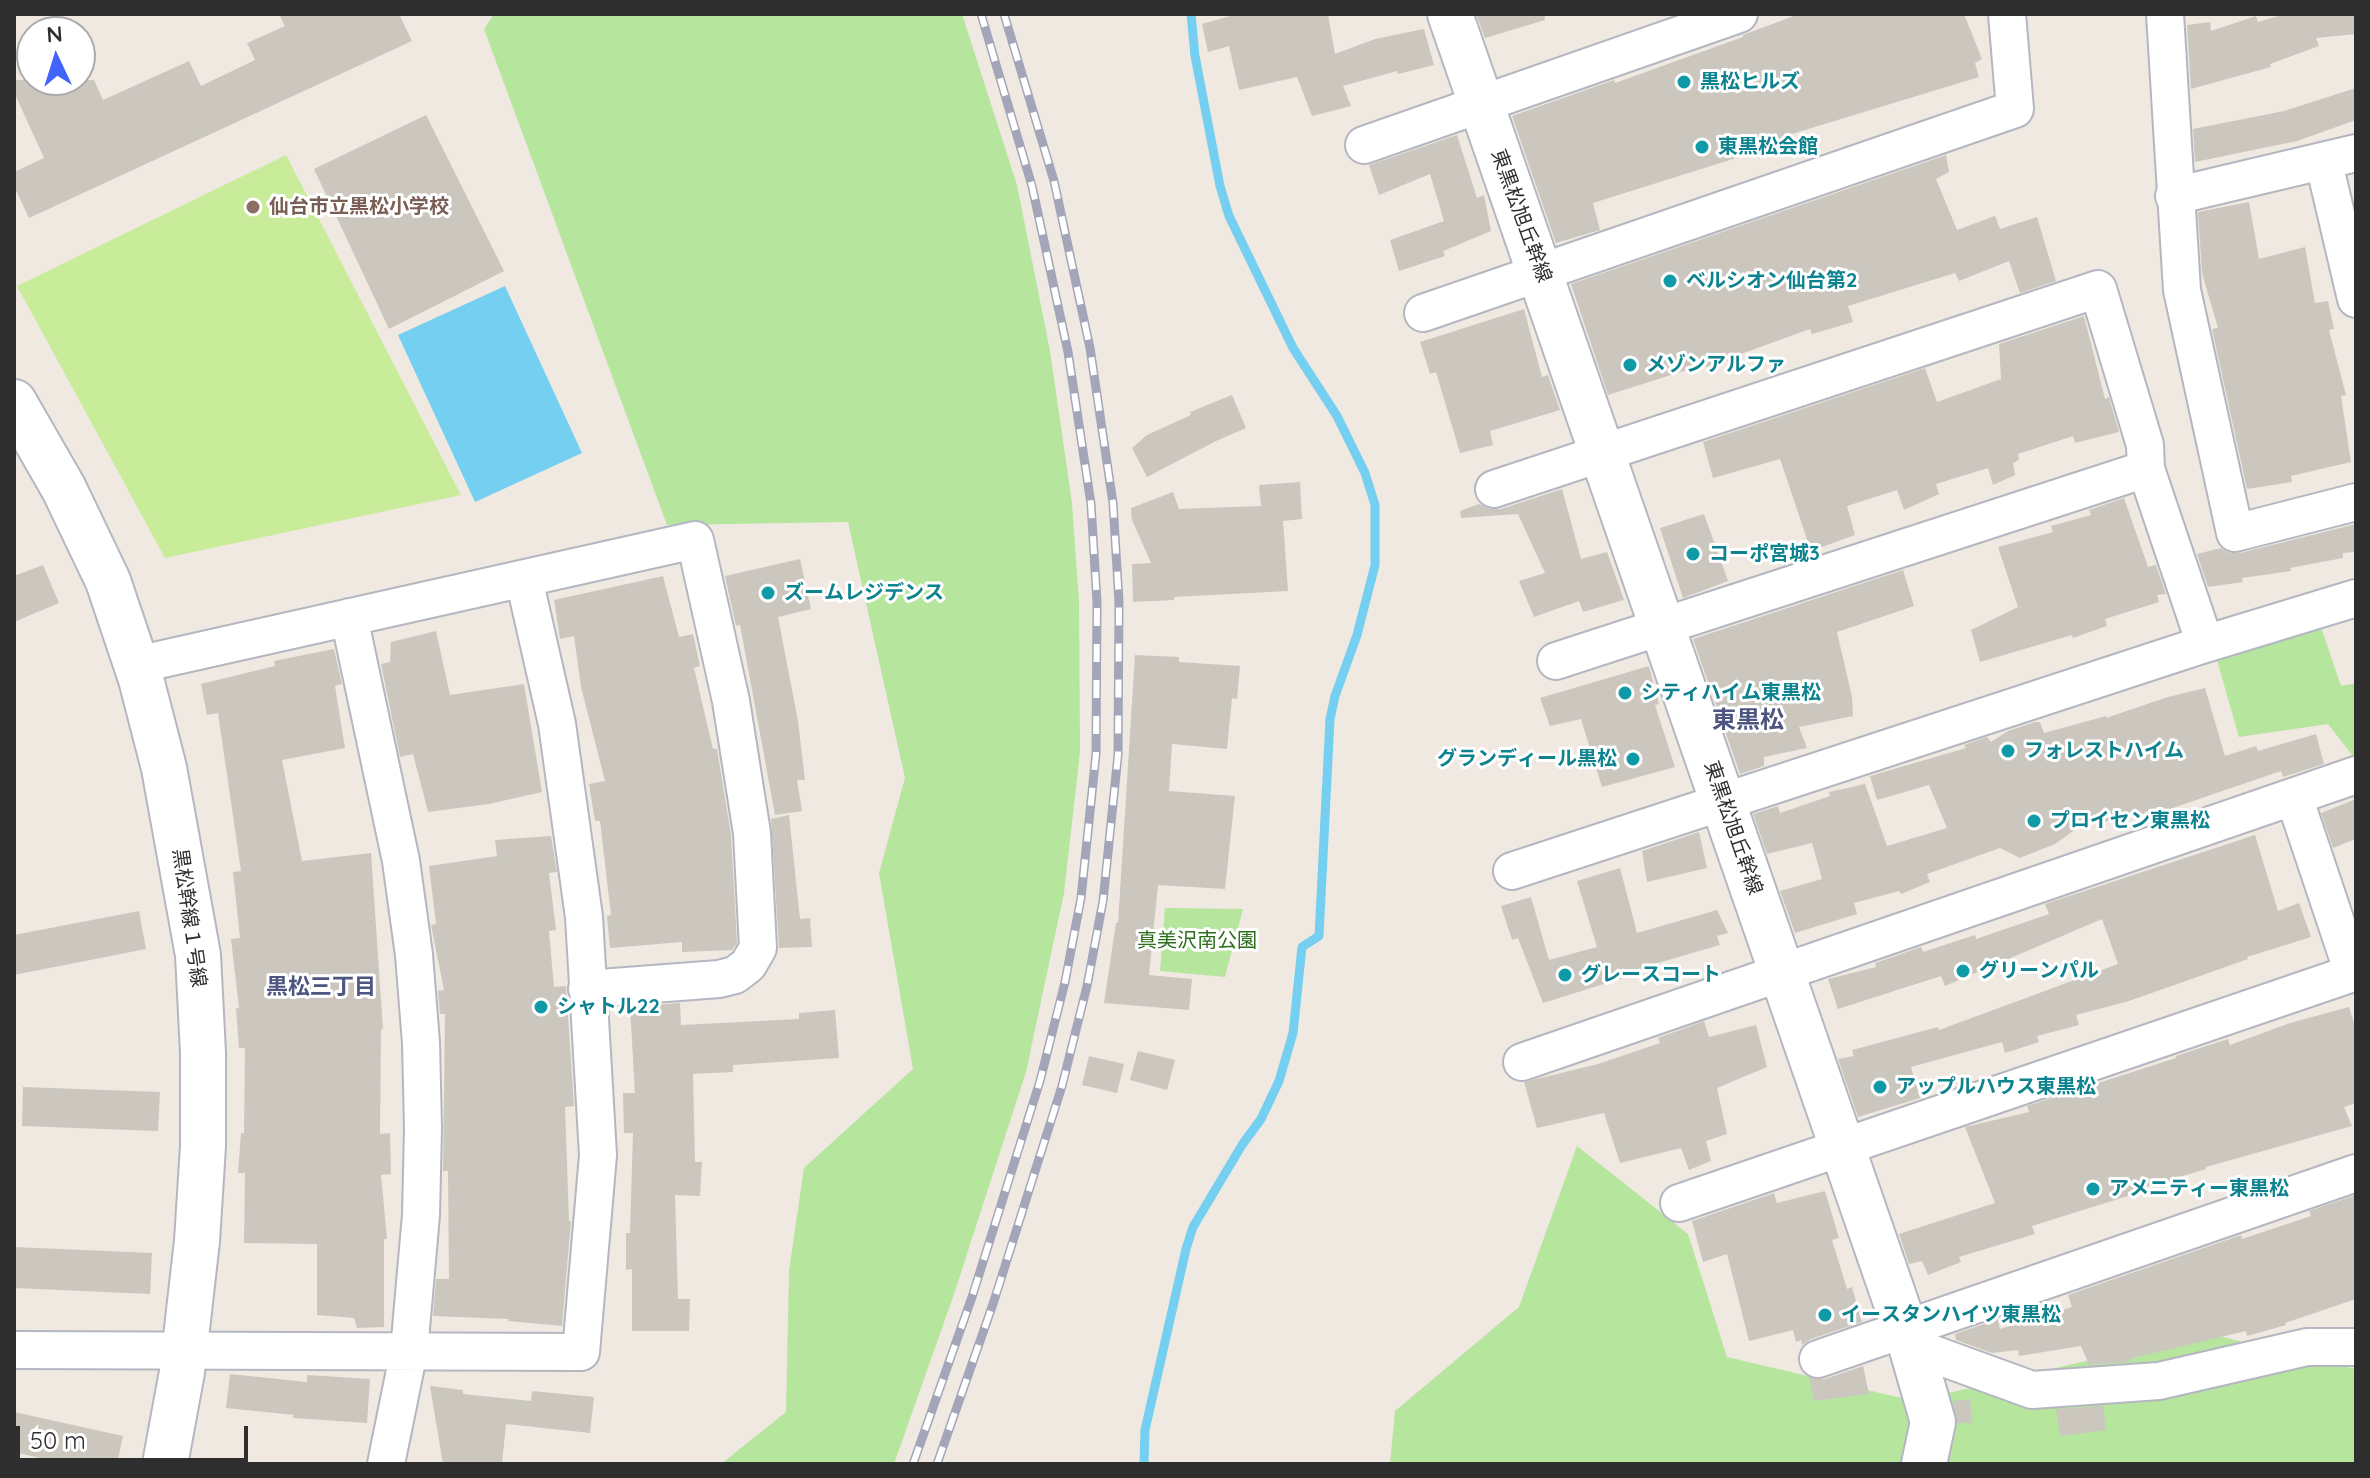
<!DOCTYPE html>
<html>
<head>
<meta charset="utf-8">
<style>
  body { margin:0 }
  #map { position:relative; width:2370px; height:1478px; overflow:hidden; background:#efe9e1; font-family:Quicksand,sans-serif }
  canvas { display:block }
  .frame { position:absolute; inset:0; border:16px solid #2e2e2e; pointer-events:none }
  .north { position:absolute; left:16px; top:16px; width:80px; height:80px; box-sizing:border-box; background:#fff; border:2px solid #ababab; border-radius:50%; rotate:356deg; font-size:22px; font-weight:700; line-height:32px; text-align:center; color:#2e2e2e }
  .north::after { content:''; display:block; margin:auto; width:28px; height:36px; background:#4264fb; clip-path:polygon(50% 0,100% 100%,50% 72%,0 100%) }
  .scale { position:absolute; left:16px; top:1426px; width:232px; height:36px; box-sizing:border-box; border:4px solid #2e2e2e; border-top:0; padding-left:10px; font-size:24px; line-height:28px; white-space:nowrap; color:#2e2e2e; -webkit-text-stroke:6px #fff; paint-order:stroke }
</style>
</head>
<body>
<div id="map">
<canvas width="2370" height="1478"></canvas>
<div class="frame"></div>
<div class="north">N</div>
<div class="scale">50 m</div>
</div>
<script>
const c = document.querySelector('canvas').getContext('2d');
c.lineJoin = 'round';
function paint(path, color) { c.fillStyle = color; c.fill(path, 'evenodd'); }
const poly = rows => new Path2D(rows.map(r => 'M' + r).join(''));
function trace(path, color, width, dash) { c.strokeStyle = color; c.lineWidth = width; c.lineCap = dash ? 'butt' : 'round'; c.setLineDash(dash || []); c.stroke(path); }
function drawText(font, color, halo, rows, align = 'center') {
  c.font = font + ' Quicksand,"Noto Sans JP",sans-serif'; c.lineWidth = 6; c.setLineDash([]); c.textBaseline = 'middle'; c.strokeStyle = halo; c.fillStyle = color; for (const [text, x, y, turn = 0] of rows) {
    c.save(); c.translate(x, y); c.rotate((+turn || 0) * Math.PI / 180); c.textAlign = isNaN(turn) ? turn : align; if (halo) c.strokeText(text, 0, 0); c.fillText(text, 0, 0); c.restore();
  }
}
paint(poly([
  [494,14,962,14,1017,185,1050,351,1072,503,1079,601,1080,752,1064,893,1026,1072,954,1294,894,1464,721,1464,786,1412,789,1271,804,1168,913,1069,879,873,905,778,848,522,667,525,484,29],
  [2321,627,2341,686,2356,683,2356,760,2328,724,2239,737,2217,660],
  [1165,908,1243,909,1225,977,1160,971],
  [1577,1146,1688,1234,1727,1357,1914,1401,2206,1333,2356,1369,2356,1464,1390,1464,1395,1411,1519,1307]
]), '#b6e59e');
paint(poly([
  [286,155,461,495,165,558,17,286]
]), '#c9ec9a');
paint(poly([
  [505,286,582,453,475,502,398,335]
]), '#75cff0');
trace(poly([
  [1144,1464,1145,1430,1186,1249,1193,1227,1242,1145,1261,1119,1279,1081,1293,1033,1302,947,1319,936,1330,719,1335,696,1357,635,1375,565,1375,505,1365,473,1337,416,1293,348,1229,216,1220,186,1195,56,1191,14]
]), '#75cff0', 9);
paint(poly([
  [279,14,399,14,412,41,29,218,14,186,14,172,44,158,14,92,14,80,94,80,103,100,189,61,201,86,255,60,247,43,285,26],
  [1237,14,1328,14,1335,54,1375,39,1424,29,1434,65,1398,74,1397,71,1343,86,1351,106,1312,116,1297,77,1239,90,1229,46,1208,52,1202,24],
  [1476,14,1544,14,1545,20,1485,38],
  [1799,14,1964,14,1982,59,1975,63,1979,77,1782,137,1784,142,1752,153,1593,203,1600,230,1556,243,1512,116,1614,80,1615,83,1743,37,1743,35],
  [2285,14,2356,14,2356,34,2316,38,2319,46,2270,64,2271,67,2191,89,2187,25,2210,22,2211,31,2256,16,2258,22],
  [2356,88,2356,120,2297,141,2195,162,2193,129,2284,111],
  [426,115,504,271,389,329,314,169],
  [1457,135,1477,198,1484,195,1491,231,1443,251,1445,256,1399,271,1390,240,1444,221,1430,174,1379,195,1369,165],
  [1946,155,1949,172,1936,179,1957,230,1995,216,2000,229,2037,217,2056,281,2020,293,2009,261,1959,281,1955,273,1848,306,1853,322,1812,334,1810,329,1741,354,1742,357,1688,372,1687,370,1608,395,1571,284],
  [2249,202,2259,259,2305,247,2315,303,2328,301,2334,329,2329,330,2346,395,2341,396,2351,462,2291,476,2292,482,2247,489,2212,329,2218,328,2202,273,2198,212],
  [1524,309,1542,377,1548,375,1560,410,1490,431,1493,445,1460,453,1436,372,1430,374,1420,342],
  [2084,316,2105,399,2109,397,2119,432,2075,443,2073,436,2018,454,2019,460,2013,463,2015,475,1993,485,1988,468,1936,484,1939,494,1904,510,1897,490,1847,506,1855,535,1811,551,1780,459,1713,478,1703,442,1925,368,1937,402,2001,379,1999,344],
  [1232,395,1246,428,1216,441,1147,477,1132,448,1147,435,1191,415,1190,412],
  [1300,482,1302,519,1283,521,1288,591,1174,597,1174,600,1133,602,1132,564,1151,563,1132,520,1131,508,1173,492,1179,509,1261,506,1259,485],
  [1562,489,1581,559,1607,552,1624,600,1583,612,1579,601,1534,617,1519,581,1545,573,1518,514,1461,518,1460,511,1479,504,1489,509,1501,509],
  [2124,498,2148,567,2156,565,2166,594,2157,595,2159,602,2105,619,2107,626,2073,638,2072,635,1980,662,1971,630,2018,607,1998,547,2053,532,2051,526,2091,515,2089,510],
  [1704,514,1728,581,1683,598,1660,528],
  [2356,524,2356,552,2343,553,2343,558,2290,568,2291,571,2242,578,2243,582,2208,587,2197,554,2221,548,2230,553,2240,553],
  [800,559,811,609,778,617,798,721,805,780,797,780,802,811,775,815,740,625,736,626,725,576],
  [43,565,59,603,14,622,14,576],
  [1903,570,1914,606,1837,632,1852,697,1853,716,1799,727,1807,748,1764,757,1764,766,1740,774,1693,639],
  [663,576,679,637,693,634,700,666,694,668,713,749,717,749,731,835,737,943,732,950,682,952,682,942,610,948,607,916,611,915,600,821,595,821,589,784,605,781,581,687,574,636,560,639,554,600],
  [436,631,450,695,524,684,542,792,489,804,428,812,413,754,400,757,381,664,390,662,391,642],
  [334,649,342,684,335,686,345,748,282,760,302,861,371,853,383,1029,381,1029,380,1134,390,1133,391,1174,381,1175,387,1239,384,1239,384,1327,357,1328,354,1318,317,1315,317,1244,244,1243,245,1173,238,1173,241,1133,244,1133,245,1048,239,1048,236,1008,239,1008,231,939,240,938,233,872,241,871,218,713,207,715,201,684,275,666,274,661],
  [1135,655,1179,657,1179,662,1240,666,1237,699,1232,698,1227,749,1172,744,1169,791,1235,796,1225,889,1158,885,1149,975,1192,979,1189,1010,1104,1003,1116,923,1118,923],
  [1649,666,1659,704,1655,705,1675,767,1602,787,1581,719,1550,726,1540,698],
  [2205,688,2225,756,2256,746,2258,751,2316,734,2324,764,2283,777,2281,771,2161,812,2160,810,2079,827,2055,844,2020,858,2000,848,1927,874,1930,882,1901,894,1899,891,1854,903,1857,914,1795,933,1780,891,1822,879,1812,843,1767,854,1753,814,1778,806,1780,813,1830,796,1829,792,1865,784,1887,846,1947,828,1929,785,1877,800,1870,776,1966,748,1964,745,1987,737,1991,742,2008,731,2035,722,2040,722,2044,733,2106,716,2106,718,2168,697],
  [2356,799,2356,839,2333,848,2321,813],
  [789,815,800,919,810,918,812,947,779,948,771,819],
  [1699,832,1707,868,1647,882,1642,851],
  [2255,835,2278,911,2299,903,2311,937,2247,957,2248,959,2129,1001,2076,1015,2079,1025,2037,1036,2039,1042,2005,1053,2002,1042,1911,1067,1920,1098,1858,1117,1838,1059,1854,1056,1852,1050,1938,1027,1939,1030,2118,964,2102,919,1945,986,1941,976,1838,1009,1828,979,1876,967,1875,963,1921,947,1923,952,1975,935,1976,939,2049,914,2045,904],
  [551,836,557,872,549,873,556,930,549,931,554,987,566,986,574,1106,565,1107,569,1221,571,1221,562,1326,508,1321,509,1319,433,1316,436,1279,449,1279,448,1171,443,1171,445,1014,440,1014,438,991,444,990,431,925,436,924,429,866,497,856,495,840],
  [1620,868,1637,933,1717,910,1728,933,1717,936,1720,945,1651,965,1652,969,1543,1003,1518,938,1512,940,1501,906,1531,897,1549,960,1597,947,1577,881],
  [139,911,146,949,14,975,14,935],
  [680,1003,681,1025,799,1019,799,1013,835,1010,839,1058,733,1065,733,1072,693,1074,695,1162,702,1162,700,1196,675,1195,678,1299,690,1299,689,1331,632,1331,632,1269,626,1270,626,1233,630,1233,633,1133,624,1133,623,1093,635,1093,630,1007],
  [2349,1007,2356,1029,2356,1103,2344,1107,2352,1126,2206,1167,2206,1169,2133,1191,2134,1194,2032,1226,2035,1234,1959,1257,1961,1262,1928,1275,1922,1261,1909,1264,1899,1234,1995,1203,1965,1127,2029,1112,2027,1106,2176,1058,2176,1056,2228,1039,2230,1045,2290,1023],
  [1704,1021,1709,1037,1756,1025,1767,1067,1717,1088,1727,1134,1706,1141,1711,1161,1689,1170,1681,1148,1620,1163,1604,1113,1537,1128,1524,1082,1598,1064,1660,1043,1658,1038],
  [1138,1051,1175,1060,1167,1090,1130,1080],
  [1089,1056,1124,1064,1117,1093,1082,1085],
  [23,1087,160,1092,158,1131,22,1126],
  [1825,1191,1839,1238,1832,1240,1847,1289,1852,1287,1862,1322,1811,1339,1802,1345,1801,1340,1796,1342,1793,1330,1749,1341,1727,1254,1703,1262,1692,1221,1774,1193,1777,1203],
  [2356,1195,2356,1299,2285,1323,2286,1325,2247,1336,2246,1331,2129,1359,2130,1362,2089,1365,2081,1346,2019,1356,2018,1350,1992,1353,1956,1340,1955,1334,1998,1319,2000,1329,2072,1307,2068,1295,2241,1235,2242,1239,2311,1216,2309,1211],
  [14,1247,152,1253,150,1294,14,1288],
  [1863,1366,1869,1394,1814,1401,1809,1377,1825,1379],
  [230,1374,307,1382,307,1375,370,1379,367,1423,293,1418,294,1415,226,1408],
  [430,1386,463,1390,463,1394,531,1401,532,1391,594,1397,590,1433,506,1424,502,1464,443,1464],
  [1970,1399,1972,1423,1957,1423,1953,1401],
  [2103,1406,2106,1430,2060,1436,2056,1409],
  [14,1412,123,1436,117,1464,66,1464,14,1452]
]), '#cbc7bf');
const street = poly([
  [2165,14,2182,290,2235,533,2356,502],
  [1364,145,1739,14],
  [2324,163,2356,299],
  [2174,196,2356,153],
  [1423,313,2015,109,2007,14],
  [1494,489,2098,289,2145,445,2146,469,2205,644,2356,598],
  [349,617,401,861,414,955,421,1043,423,1128,421,1215,409,1351,386,1464],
  [1556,661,2146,469],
  [136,665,695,540,731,701,752,833,758,948,748,965,735,975,719,979,587,989],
  [2294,797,2353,973],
  [1512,871,2205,644],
  [1522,1062,2356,775],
  [1679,1203,2356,972],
  [1911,1346,2032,1390,2159,1381,2307,1347,2356,1347],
  [14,1350,581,1352,598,1155,584,917,557,724,524,579],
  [1818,1359,2356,1173]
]);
const secondary = poly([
  [1450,14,1911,1346,1933,1422,1924,1464],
  [14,402,64,489,108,581,141,679,164,768,198,955,203,1053,203,1146,197,1241,182,1372,165,1464]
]);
trace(street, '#b4b7c1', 40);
trace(secondary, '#b4b7c1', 48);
trace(street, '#fff', 36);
trace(secondary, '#fff', 44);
const rail = poly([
  [913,1464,972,1297,1040,1081,1065,982,1081,898,1096,754,1097,602,1091,504,1068,352,1032,186,981,14],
  [937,1464,993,1304,1062,1086,1087,986,1103,901,1118,755,1119,602,1113,503,1090,348,1054,181,1004,14]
]);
trace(rail, '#a3a6b8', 9);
trace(rail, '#fff', 6, [18]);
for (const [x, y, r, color] of [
  [1684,82,8,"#0f9aa8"],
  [1702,147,8,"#0f9aa8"],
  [253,207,8,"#8d6e63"],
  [1670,281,8,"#0f9aa8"],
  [1630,365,8,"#0f9aa8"],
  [1693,554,8,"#0f9aa8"],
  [768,593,8,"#0f9aa8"],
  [1625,693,8,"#0f9aa8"],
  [2008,751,8,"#0f9aa8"],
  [1633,759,8,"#0f9aa8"],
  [2034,821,8,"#0f9aa8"],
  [1963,971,8,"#0f9aa8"],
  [1565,975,8,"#0f9aa8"],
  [541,1007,8,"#0f9aa8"],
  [1880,1087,8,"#0f9aa8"],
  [2093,1189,8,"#0f9aa8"],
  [1825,1315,8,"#0f9aa8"]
]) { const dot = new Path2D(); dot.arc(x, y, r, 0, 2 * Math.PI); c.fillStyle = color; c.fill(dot); trace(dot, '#fff', 3); }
drawText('bold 20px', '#0d838f', '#fff', [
  ["黒松ヒルズ",1700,82],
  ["東黒松会館",1718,147],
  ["ベルシオン仙台第2",1686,281],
  ["メゾンアルファ",1646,365],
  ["コーポ宮城3",1709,554],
  ["ズームレジデンス",784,593],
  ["シティハイム東黒松",1641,693],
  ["フォレストハイム",2024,751],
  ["グランディール黒松",1617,759,"right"],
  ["プロイセン東黒松",2050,821],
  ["グリーンパル",1979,971],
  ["グレースコート",1581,975],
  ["シャトル22",557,1007],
  ["アップルハウス東黒松",1896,1087],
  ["アメニティー東黒松",2109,1189],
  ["イースタンハイツ東黒松",1841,1315]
], 'left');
drawText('bold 20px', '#785e54', '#fff', [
  ["仙台市立黒松小学校",269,207]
], 'left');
drawText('20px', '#2e2e2e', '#fff', [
  ["東黒松旭丘幹線",1521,216,70],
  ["東黒松旭丘幹線",1733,828,71],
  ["黒松幹線１号線",189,918,82]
]);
drawText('20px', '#2c6e1b', '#fff', [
  ["真美沢南公園",1197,941]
]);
drawText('bold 22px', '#4d5680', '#fff', [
  ["黒松三丁目",321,987]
]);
drawText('bold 24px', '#4d5680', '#fff', [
  ["東黒松",1748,721]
]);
</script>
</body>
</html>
